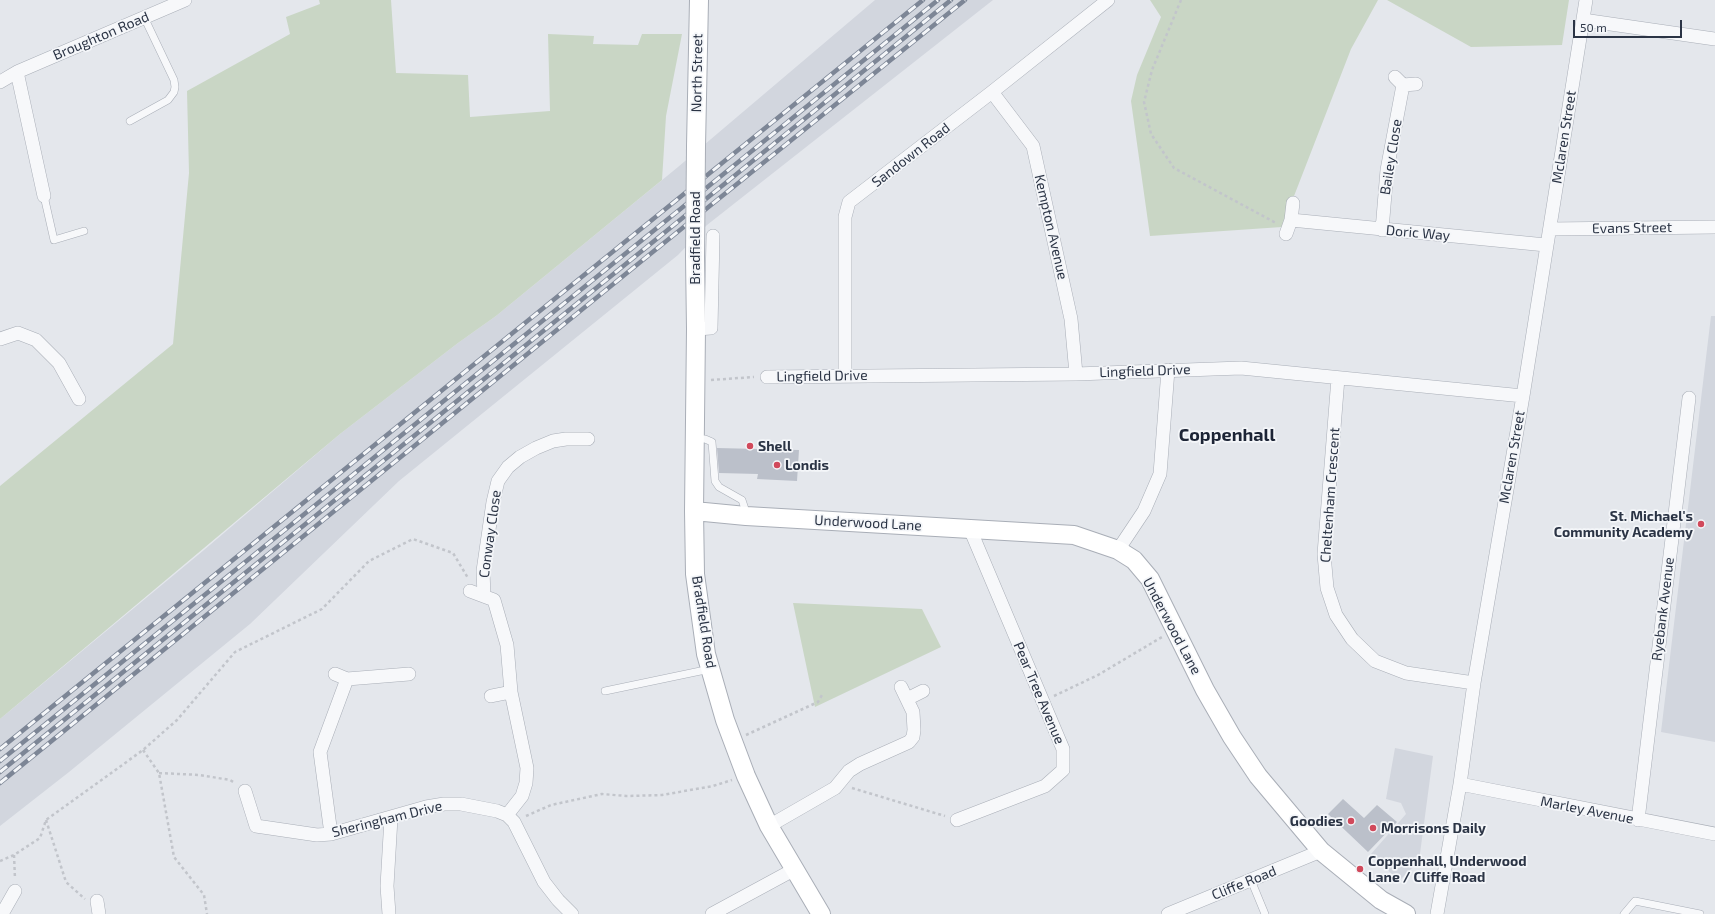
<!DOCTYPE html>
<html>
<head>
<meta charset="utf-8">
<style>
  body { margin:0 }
  #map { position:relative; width:1715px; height:914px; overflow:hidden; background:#e4e7ec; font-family:"Exo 2",sans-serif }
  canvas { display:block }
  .scale { position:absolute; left:1573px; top:20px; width:109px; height:18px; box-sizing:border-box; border:2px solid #2b3445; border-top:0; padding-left:5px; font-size:12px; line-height:14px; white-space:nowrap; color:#2b3445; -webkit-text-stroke:3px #f4f6f9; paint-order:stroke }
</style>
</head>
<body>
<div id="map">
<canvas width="1715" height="914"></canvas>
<div class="scale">50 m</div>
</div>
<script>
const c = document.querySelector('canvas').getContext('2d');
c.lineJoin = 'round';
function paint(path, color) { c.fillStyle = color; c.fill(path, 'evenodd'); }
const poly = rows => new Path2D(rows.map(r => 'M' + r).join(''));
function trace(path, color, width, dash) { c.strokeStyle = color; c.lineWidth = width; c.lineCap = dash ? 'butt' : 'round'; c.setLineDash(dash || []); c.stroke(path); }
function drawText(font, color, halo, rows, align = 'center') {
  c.font = font + ' "Exo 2",sans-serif'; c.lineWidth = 3.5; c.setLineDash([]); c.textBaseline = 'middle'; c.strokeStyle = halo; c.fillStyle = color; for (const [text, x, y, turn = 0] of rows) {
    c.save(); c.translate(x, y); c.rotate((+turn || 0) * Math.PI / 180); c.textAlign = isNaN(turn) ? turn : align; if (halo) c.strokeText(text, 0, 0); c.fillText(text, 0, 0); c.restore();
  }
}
paint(poly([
  [875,0,993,0,707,225,678,255,399,481,250,624,69,772,0,826,0,719,204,550,340,434,458,343,496,316,678,167],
  [1711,316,1715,316,1715,742,1661,732],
  [1395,748,1433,756,1419,861,1399,881,1371,854,1406,814,1401,803,1386,799]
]), '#d2d6de');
paint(poly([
  [319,0,391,0,396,73,468,75,470,117,550,111,548,34,594,36,593,44,638,45,642,34,682,34,666,116,662,180,496,316,458,343,340,434,0,719,0,486,173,344,189,173,187,91,290,34,286,17,320,4],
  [1150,0,1378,0,1351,49,1282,227,1150,236,1131,101,1137,75,1161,17],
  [1387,0,1569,0,1562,45,1471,47],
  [793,603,922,609,941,647,815,707]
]), '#c9d6c5');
paint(poly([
  [717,448,799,450,797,481,757,479,758,474,719,473],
  [1343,799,1364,818,1377,805,1397,822,1368,852,1328,814]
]), '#bbc0ca');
const lane = poly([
  [130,121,168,100,174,92,175,87,174,80,144,17],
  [44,196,54,240,84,231],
  [695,439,705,439,712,442,715,481,719,487,742,500,745,509,746,516],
  [605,691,710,669],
  [1251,880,1265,914],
  [1624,914,1635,901,1700,914]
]);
const street = poly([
  [1583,20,1715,39],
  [17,72,44,196],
  [1395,77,1403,85,1416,84],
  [0,82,17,72,185,0],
  [992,92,1033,146,1071,319,1076,374],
  [1291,220,1293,203],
  [1550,229,1715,227],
  [1382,230,1387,170,1403,85],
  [1286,234,1291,220,1546,245],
  [696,329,711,328,713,236],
  [0,339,18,333,36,340,59,363,79,399],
  [845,376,845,217,849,202,992,92,1108,0],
  [767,377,1076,374,1241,368,1523,396],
  [1338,378,1324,554,1327,588,1336,615,1352,639,1375,661,1406,673,1474,683],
  [1118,550,1144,511,1160,474,1168,370],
  [470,591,494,600,507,645,511,692,527,768,526,783,522,796,507,815],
  [484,596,483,571,493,502,498,481,508,467,520,457,536,448,553,441,566,439,588,439],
  [335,674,347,679],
  [491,696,511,692],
  [907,699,923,691],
  [1460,784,1715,834],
  [245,791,256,826,317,835,331,834,426,807,444,804,461,804,497,811,507,815,514,822,544,882,558,900,572,914],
  [957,820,1045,786,1063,770,1063,749,970,529],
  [1638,820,1689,398],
  [769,826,835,788,849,771,860,764,909,742,913,737,914,730,913,712,901,687],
  [331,834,320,752,347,679,409,674],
  [97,901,99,914],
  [2,914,15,891],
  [389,914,387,886,391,818],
  [712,914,795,869],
  [1168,914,1321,851],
  [1437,914,1460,784,1474,683,1523,396,1586,0]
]);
const secondary = poly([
  [696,146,699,0],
  [695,257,696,329,694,511,695,574,706,654,725,720,746,776,769,826,821,914],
  [694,511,746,516,1074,535,1118,550,1134,560,1150,579,1205,690,1232,737,1258,776,1321,851,1381,900,1406,914]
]);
trace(lane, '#a9aeb7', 8);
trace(street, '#a9aeb7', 14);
trace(secondary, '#a9aeb7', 20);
trace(poly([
  [1181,0,1152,70,1144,102,1151,134,1174,168,1276,223],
  [711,380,754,377],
  [1054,696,1098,675,1162,637],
  [746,735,818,702,822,695],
  [143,750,159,773,174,857,204,895,207,914],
  [159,773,200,775,230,780,235,783],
  [852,788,945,816],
  [526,816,551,805,602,794,626,796,662,795,713,786,732,780],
  [46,820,66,882,85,899],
  [14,855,15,879],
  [0,861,14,855,40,838,46,820,143,750,177,720,235,652,322,609,369,561,413,539,453,553,468,578]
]), '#c2c5cb', 2.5, [3, 3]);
trace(lane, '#f7f8fa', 7);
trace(street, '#f7f8fa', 13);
trace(secondary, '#fff', 18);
const rail = poly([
  [0,749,923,0],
  [0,761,938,0],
  [0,772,951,0],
  [0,783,649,255,965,0]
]);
trace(rail, '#7d8696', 4.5);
trace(rail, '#f4f6f9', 3, [9]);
const secondaryBridge = poly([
  [695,257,696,146]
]);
trace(secondaryBridge, '#a9aeb7', 20, []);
trace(secondaryBridge, '#fff', 18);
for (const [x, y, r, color] of [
  [750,446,4,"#d1495b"],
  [777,465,4,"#d1495b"],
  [1701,524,4,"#d1495b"],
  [1351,821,4,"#d1495b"],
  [1373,828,4,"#d1495b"],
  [1360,869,4,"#d1495b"]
]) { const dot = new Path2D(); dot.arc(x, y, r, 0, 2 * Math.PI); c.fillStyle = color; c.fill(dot); trace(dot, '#f4f6f9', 1.5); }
drawText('14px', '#2b3445', '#f4f6f9', [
  ["Broughton Road",101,36,-23],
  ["North Street",697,73,-89],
  ["Mclaren Street",1564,137,-81],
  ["Sandown Road",911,155,-38],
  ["Bailey Close",1391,157,-81],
  ["Kempton Avenue",1051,227,77],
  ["Evans Street",1632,228,-1],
  ["Doric Way",1418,233,5],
  ["Bradfield Road",695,238,-90],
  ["Lingfield Drive",1145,371,-2],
  ["Lingfield Drive",822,376,-1],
  ["Mclaren Street",1512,457,-80],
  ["Cheltenham Crescent",1330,495,-86],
  ["Underwood Lane",868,523,3],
  ["Conway Close",490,534,-82],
  ["Ryebank Avenue",1663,609,-83],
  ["Bradfield Road",704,622,81],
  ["Underwood Lane",1172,626,62],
  ["Pear Tree Avenue",1039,693,67],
  ["Marley Avenue",1587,810,11],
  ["Sheringham Drive",387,819,-14],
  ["Cliffe Road",1244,883,-22]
]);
drawText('bold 14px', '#2b3445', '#f4f6f9', [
  ["Shell",758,446],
  ["Londis",785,465],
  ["St. Michael's",1693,516,"right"],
  ["Community Academy",1693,532,"right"],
  ["Goodies",1343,821,"right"],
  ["Morrisons Daily",1381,828],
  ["Coppenhall, Underwood",1368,861],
  ["Lane / Cliffe Road",1368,877]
], 'left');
drawText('bold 18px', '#1d2536', '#f4f6f9', [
  ["Coppenhall",1227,435]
]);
</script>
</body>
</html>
